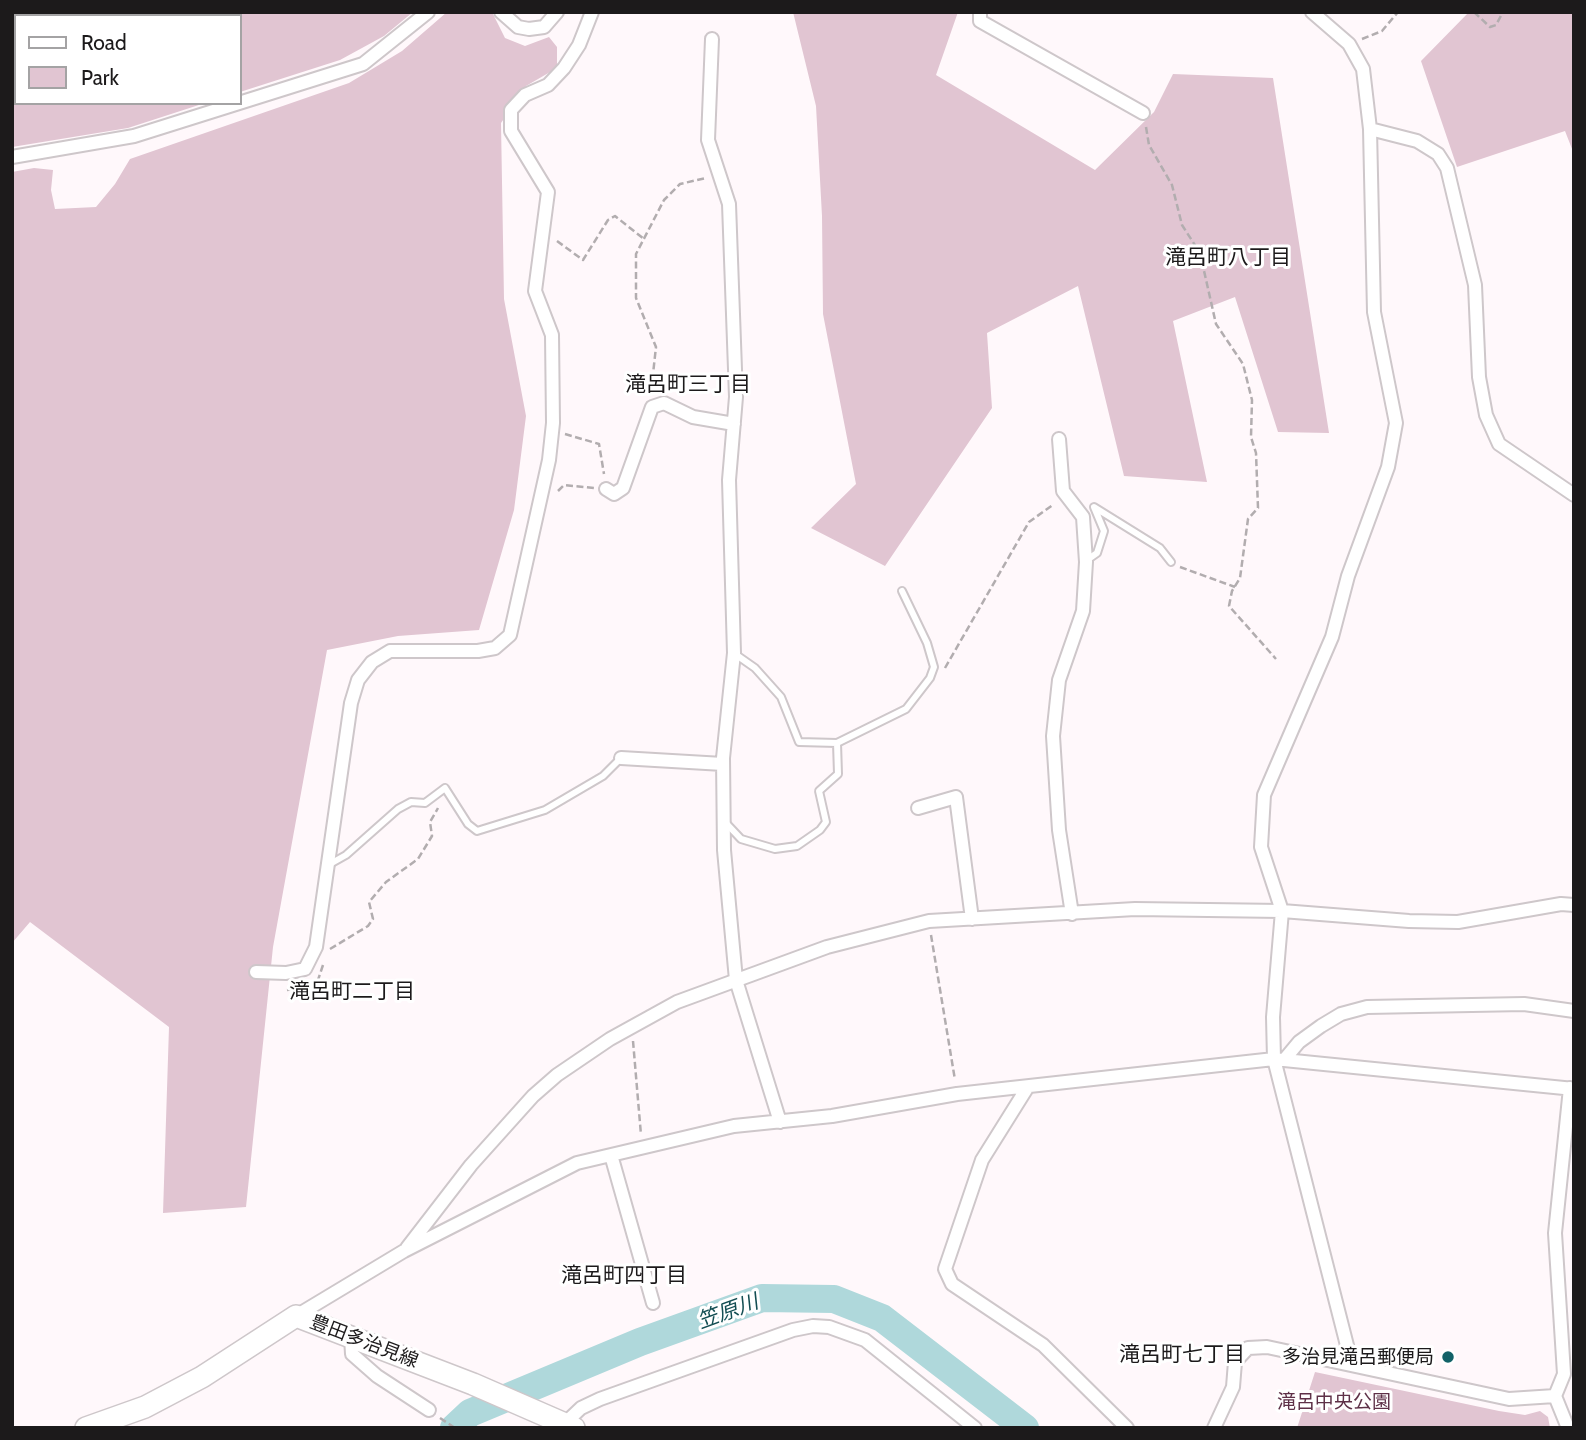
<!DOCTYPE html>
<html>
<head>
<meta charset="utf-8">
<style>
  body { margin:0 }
  #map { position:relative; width:1586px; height:1440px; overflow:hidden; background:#fff8fb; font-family:Cabin,sans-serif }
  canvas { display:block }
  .frame { position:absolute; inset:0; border:14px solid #1c1a1b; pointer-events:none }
  .legend { position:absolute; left:14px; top:14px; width:228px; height:91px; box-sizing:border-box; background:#fff; border:2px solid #a4a3a4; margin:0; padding:9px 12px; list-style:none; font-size:21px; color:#1c1a1b }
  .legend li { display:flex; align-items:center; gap:14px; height:35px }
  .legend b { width:35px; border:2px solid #a4a3a4 }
</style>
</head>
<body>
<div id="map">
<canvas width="1586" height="1440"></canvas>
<div class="frame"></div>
<ul class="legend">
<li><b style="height:9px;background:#fff"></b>Road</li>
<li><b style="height:19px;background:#e1c5d2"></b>Park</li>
</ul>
</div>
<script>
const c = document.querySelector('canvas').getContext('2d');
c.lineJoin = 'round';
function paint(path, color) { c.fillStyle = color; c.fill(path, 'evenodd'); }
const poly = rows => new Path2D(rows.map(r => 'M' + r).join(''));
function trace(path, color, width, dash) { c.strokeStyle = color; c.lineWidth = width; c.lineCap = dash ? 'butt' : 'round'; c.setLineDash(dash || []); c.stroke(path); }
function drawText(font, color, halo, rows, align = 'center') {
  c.font = font + ' Cabin,"Noto Sans JP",sans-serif'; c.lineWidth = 6; c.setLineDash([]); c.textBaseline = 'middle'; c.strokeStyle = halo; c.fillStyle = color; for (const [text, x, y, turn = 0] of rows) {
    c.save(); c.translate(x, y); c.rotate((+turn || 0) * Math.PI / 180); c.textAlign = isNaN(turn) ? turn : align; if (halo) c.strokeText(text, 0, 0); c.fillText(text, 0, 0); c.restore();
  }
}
paint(poly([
  [12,12,413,12,384,36,340,60,240,92,240,16,16,16,16,103,205,103,128,128,12,147],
  [447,12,492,12,505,38,525,46,549,37,557,47,557,68,526,86,501,123,504,299,526,416,514,510,479,630,398,636,327,650,273,947,246,1207,163,1213,169,1027,30,922,12,943,12,172,34,168,53,170,51,190,55,209,96,207,115,184,130,159,349,83,402,51],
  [793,12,958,12,936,75,1095,170,1154,112,1173,74,1273,78,1329,433,1278,432,1235,297,1173,321,1207,482,1124,476,1078,286,987,333,992,408,885,566,811,528,856,484,823,314,822,216,816,106],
  [1469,12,1574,12,1574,154,1565,131,1457,167,1421,61],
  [1315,1372,1499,1411,1525,1415,1540,1411,1548,1417,1550,1428,1297,1428]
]), '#e1c5d2');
trace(poly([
  [454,1428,470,1413,640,1342,762,1298,834,1299,882,1318,1025,1428]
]), '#afd8db', 28);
const lane = poly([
  [1087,560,1097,553,1104,531,1094,507,1160,548,1171,562],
  [735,654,755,668,781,697,799,742,837,743,906,709,930,678,934,667,927,643,902,591],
  [724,821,741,839,775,849,797,846,820,830,826,822,819,791,838,774,837,743],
  [330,864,346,855,398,809,411,802,425,803,445,788,468,824,477,831,545,810,603,776,621,758]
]);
const street = poly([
  [501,12,518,27,529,29,544,27,557,12],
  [980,12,980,21,1143,113],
  [1312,12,1349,44,1363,69,1370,129,1374,312,1396,423,1388,467,1348,576,1332,637,1264,795,1261,847,1282,911,1273,1017,1274,1059,1352,1365],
  [712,39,708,140,729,204,736,397,729,480,734,653,723,758,724,850,736,980,780,1122],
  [1370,129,1417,141,1438,154,1447,168,1475,285,1479,377,1486,415,1499,444,1574,495],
  [12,157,134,136,363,64,428,12],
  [1059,439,1063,491,1083,517,1086,562,1083,611,1059,680,1053,736,1059,830,1072,914],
  [606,489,614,494,623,488,652,407,664,403,693,417,734,424],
  [621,758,723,764],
  [918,808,956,797,972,919],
  [256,972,286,973,305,969,316,947,351,703,358,680,372,662,390,651,478,651,495,648,510,635,549,460,553,423,552,335,535,291,548,192,511,131,511,110,525,95,548,85,564,68,579,45,592,12],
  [1284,1060,1299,1042,1321,1026,1341,1014,1367,1007,1524,1004,1574,1011],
  [1027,1088,982,1160,945,1269,952,1284,1043,1345,1127,1428],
  [611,1155,653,1303],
  [407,1248,471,1165,533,1096,557,1075,610,1039,677,1002,827,947,929,921,1135,909,1282,911,1409,921,1458,922,1561,904,1574,905],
  [296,1316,404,1251,577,1163,734,1126,832,1116,957,1094,1274,1059,1574,1089],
  [351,1337,352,1354,377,1376,429,1410],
  [561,1427,581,1408,600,1399,793,1330,813,1326,829,1327,865,1340,975,1428],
  [1214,1428,1233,1387,1235,1362,1248,1348,1267,1347,1509,1399,1555,1396],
  [1568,1428,1555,1396,1564,1374,1555,1233,1570,1088]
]);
const primary = poly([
  [86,1428,145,1407,202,1377,296,1316,473,1384,574,1428]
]);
trace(lane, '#cec7ca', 10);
trace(street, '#cec7ca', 16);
trace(primary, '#cec7ca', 24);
trace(poly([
  [1474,12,1490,27,1496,25,1503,12],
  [1362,39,1382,31,1398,12],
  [1146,127,1149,145,1172,185,1182,225,1200,253,1216,324,1243,364,1252,400,1251,437,1256,453,1258,508,1248,519,1240,578,1232,591,1229,606,1276,659],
  [557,241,583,260,608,220,615,216,644,239],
  [654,390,652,383,656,347,636,298,636,254,664,200,680,184,706,178],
  [565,434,599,444,604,474],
  [558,491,564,485,594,488],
  [1180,567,1235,587],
  [945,668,1029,522,1054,504],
  [931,935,955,1080],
  [330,949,368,926,373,919,369,902,386,882,418,859,432,836,430,822,438,808],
  [287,990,306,987,318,980,323,965],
  [633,1041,641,1135],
  [440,1418,455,1428]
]), '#b2adaf', 2.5, [7, 3.5]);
trace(lane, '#fff', 6);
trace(street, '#fff', 12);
trace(primary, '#fff', 21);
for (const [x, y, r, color] of [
  [1448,1357,7,"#126268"]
]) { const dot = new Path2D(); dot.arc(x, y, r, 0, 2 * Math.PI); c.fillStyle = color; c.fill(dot); trace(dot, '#fff', 2.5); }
drawText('19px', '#1c1a1b', '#fff', [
  ["豊田多治見線",364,1342,21]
]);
drawText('19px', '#1c1a1b', '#fff', [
  ["多治見滝呂郵便局",1434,1357]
], 'right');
drawText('19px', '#5e3148', '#fff', [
  ["滝呂中央公園",1334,1402]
]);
drawText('21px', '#1c1a1b', '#fff', [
  ["滝呂町八丁目",1228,258],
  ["滝呂町三丁目",688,385],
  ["滝呂町二丁目",352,992],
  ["滝呂町四丁目",624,1276],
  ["滝呂町七丁目",1182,1355]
]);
drawText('italic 21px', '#134e53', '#fff', [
  ["笠原川",728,1312,-20]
]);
</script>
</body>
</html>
